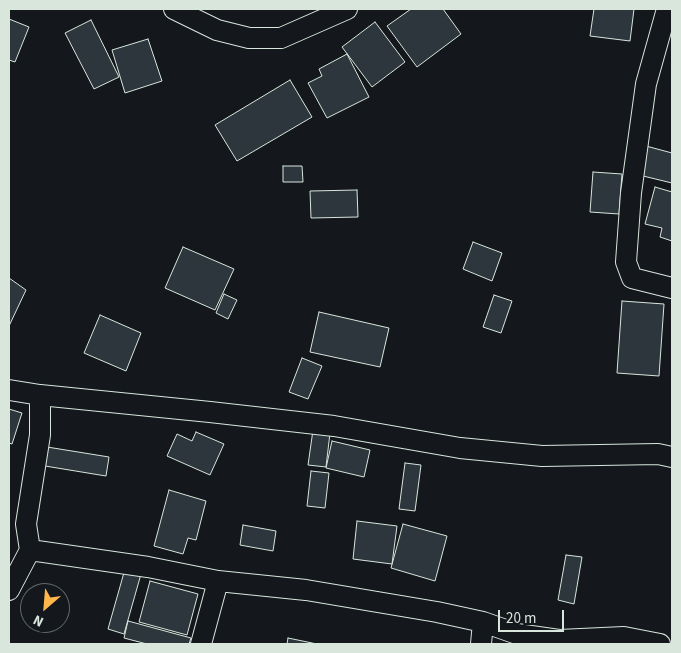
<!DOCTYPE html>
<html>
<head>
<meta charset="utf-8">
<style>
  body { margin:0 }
  #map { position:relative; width:681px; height:653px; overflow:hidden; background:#14181c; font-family:"Source Sans 3",sans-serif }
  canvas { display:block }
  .frame { position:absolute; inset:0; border:10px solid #d8e6dc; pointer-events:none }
  .north { position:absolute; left:20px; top:583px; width:50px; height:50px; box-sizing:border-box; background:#14181c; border:1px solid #626a69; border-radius:50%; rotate:207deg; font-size:14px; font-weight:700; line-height:20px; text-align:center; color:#d8e6dc }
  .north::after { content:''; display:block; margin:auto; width:18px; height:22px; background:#ffb74d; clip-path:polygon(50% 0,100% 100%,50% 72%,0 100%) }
  .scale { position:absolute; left:498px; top:610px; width:66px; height:22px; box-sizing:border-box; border:2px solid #d8e6dc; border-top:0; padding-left:6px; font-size:15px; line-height:18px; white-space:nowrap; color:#d8e6dc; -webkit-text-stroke:4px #14181c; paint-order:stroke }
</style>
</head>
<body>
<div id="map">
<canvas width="681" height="653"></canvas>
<div class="frame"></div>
<div class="north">N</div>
<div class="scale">20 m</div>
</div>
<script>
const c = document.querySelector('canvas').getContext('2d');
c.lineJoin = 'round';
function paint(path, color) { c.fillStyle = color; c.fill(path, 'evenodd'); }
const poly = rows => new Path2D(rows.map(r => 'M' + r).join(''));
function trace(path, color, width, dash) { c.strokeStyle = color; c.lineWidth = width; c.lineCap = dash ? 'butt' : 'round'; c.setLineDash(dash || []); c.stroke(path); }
const building = poly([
  [411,9,443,9,461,34,417,67,387,26,411,9],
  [594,9,634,9,630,41,590,36,594,9],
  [9,19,29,27,15,62,9,60,9,19],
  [91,20,119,77,94,89,65,33,91,20],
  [375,22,405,62,372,87,342,47,375,22],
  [148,39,162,81,125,93,112,50,148,39],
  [347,54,369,97,327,118,308,83,322,76,319,69,347,54],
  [290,80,312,117,237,161,215,125,290,80],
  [646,146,672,153,672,183,639,175,646,146],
  [283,166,302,166,303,182,283,182,283,166],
  [593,172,622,174,619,214,590,212,593,172],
  [655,187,672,192,672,241,660,237,662,228,645,224,655,187],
  [357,190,358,217,311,218,310,191,357,190],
  [473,242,502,253,492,281,463,269,473,242],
  [183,247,234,269,215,310,165,288,183,247],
  [9,278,26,290,9,326,9,278],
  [224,294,237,300,228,319,216,313,224,294],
  [494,295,512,301,501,333,483,327,494,295],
  [622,301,664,304,659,376,617,373,622,301],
  [319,312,389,328,380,367,310,352,319,312],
  [100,315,141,333,126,371,84,353,100,315],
  [302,358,322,366,308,399,289,392,302,358],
  [9,409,22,413,12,444,9,443,9,409],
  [313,430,330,433,326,467,308,465,313,430],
  [196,432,224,444,210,475,167,456,177,434,192,441,196,432],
  [332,441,370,450,364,477,326,468,332,441],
  [47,447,109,457,106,476,45,466,47,447],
  [405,463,421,465,415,511,399,509,405,463],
  [311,471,329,473,325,508,307,506,311,471],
  [169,490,206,501,196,540,188,538,183,554,154,546,169,490],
  [357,521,397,526,392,564,353,559,357,521],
  [403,524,447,536,435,581,391,568,403,524],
  [243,525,276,531,273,551,240,545,243,525],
  [566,555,582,557,574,604,558,600,566,555],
  [125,569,141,574,124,634,108,629,125,569],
  [150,581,198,594,187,635,139,622,150,581],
  [128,621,191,638,189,644,147,644,124,638,128,621],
  [288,638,317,644,287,644,288,638]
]);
paint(building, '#2c363c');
trace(building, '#d8e6dc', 1);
const minor = poly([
  [174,9,217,30,249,38,281,38,347,9],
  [667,9,646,84,631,193,626,262,632,278,672,288],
  [9,390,40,395,210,412,334,426,460,448,542,456,658,454,672,457],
  [30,550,148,567,218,581,306,590,437,612,483,622,517,634,559,640,624,637,660,644],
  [9,590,30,550,26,524,40,435,40,395],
  [201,644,218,581],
  [481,644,483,622]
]);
trace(minor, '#d8e6dc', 22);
trace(minor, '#14181c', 20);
</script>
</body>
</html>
